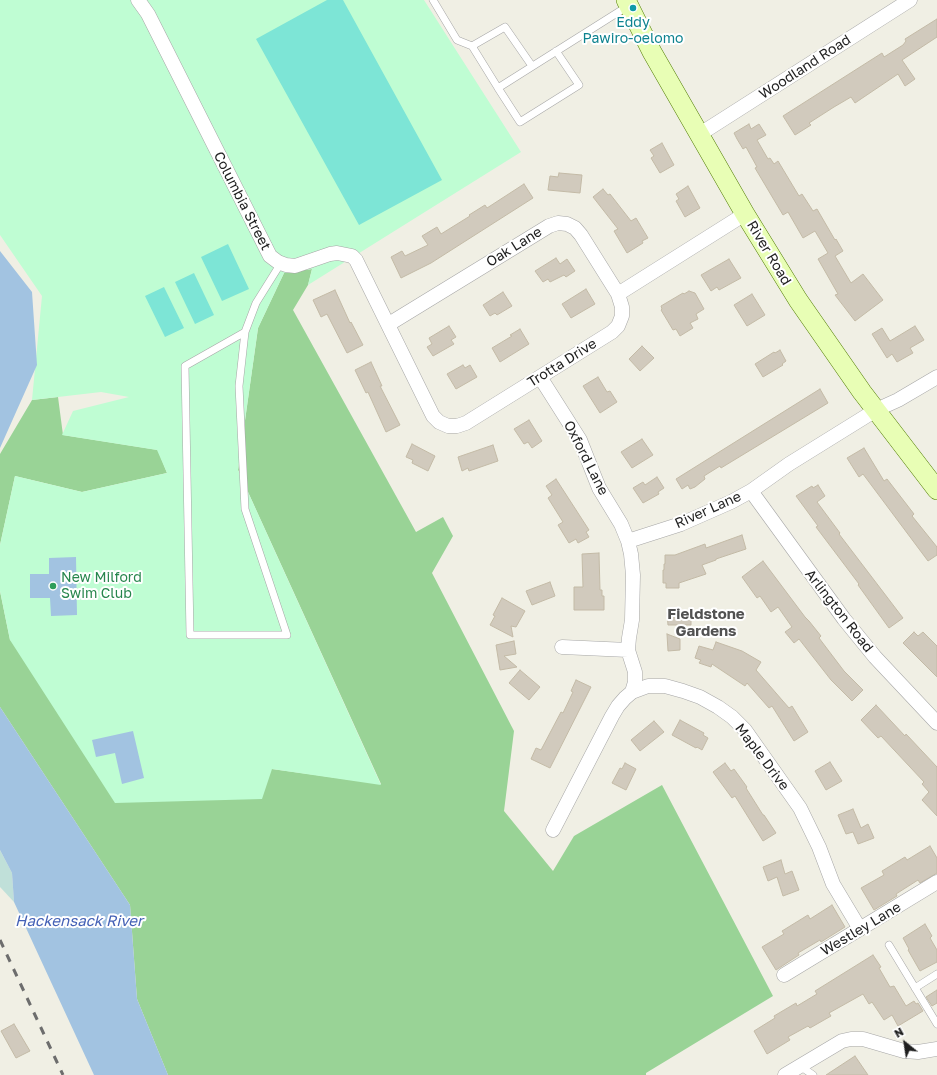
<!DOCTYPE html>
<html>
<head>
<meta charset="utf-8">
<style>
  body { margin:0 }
  #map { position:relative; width:937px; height:1075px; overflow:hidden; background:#f0efe4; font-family:"Golos Text",sans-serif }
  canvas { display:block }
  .north { position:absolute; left:885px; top:1023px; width:40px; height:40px; -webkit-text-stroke:3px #fff; paint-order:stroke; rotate:330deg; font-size:11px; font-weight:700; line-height:16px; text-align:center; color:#1f1f1f }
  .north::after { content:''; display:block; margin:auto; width:14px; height:18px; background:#1f1f1f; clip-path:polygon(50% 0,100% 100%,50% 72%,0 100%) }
</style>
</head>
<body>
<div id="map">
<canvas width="937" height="1075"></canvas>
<div class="north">N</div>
</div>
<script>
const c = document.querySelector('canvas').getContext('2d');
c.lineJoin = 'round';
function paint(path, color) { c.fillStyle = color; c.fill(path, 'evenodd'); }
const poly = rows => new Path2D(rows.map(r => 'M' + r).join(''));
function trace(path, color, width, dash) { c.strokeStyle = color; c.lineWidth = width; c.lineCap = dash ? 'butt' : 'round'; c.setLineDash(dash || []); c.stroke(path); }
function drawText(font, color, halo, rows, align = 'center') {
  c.font = font + ' "Golos Text",sans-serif'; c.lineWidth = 4; c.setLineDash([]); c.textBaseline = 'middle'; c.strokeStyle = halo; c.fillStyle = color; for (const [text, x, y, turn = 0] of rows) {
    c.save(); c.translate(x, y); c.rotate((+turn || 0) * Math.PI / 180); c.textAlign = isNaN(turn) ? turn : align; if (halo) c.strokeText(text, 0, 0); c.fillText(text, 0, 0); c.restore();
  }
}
paint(poly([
  [312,269,308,285,293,310,416,532,443,517,453,536,432,573,514,731,504,811,553,871,574,836,662,785,773,996,646,1073,646,1075,168,1075,137,999,130,905,0,707,0,591,10,640,272,769,381,784,238,470,258,328,284,273],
  [58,397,63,435,158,450,167,473,82,492,15,476,0,545,0,454,32,400]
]), '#99d396');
paint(poly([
  [0,850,12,873,14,902,0,887]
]), '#c0e0d9');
paint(poly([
  [0,0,424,0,521,152,308,285,312,269,284,273,258,328,238,470,381,785,272,769,262,799,115,803,10,640,0,591,0,545,15,476,82,492,167,473,157,450,62,435,73,411,129,397,101,392,32,400,42,296,0,235]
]), '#bffdd3');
paint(poly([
  [327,0,343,0,442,180,359,225,256,39],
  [228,244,249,289,222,301,201,257],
  [194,273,214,315,195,324,175,282],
  [164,287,184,328,165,337,145,296]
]), '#7de5d6');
paint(poly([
  [0,251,32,292,37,365,0,448],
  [76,557,77,615,51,616,50,598,30,598,30,574,49,574,49,558],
  [0,707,130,905,137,999,168,1075,94,1075,14,902,12,873,0,850],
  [133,731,144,778,122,784,115,753,96,757,92,740]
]), '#a2c3e1');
const building = poly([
  [937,19,937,37,902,60,915,79,905,86,898,74,855,103,851,97,834,107,809,123,811,125,795,135,783,116,882,53,884,57,903,45,906,41,905,39,937,19],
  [749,124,751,129,759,124,766,135,757,140,768,159,770,158,774,164,778,161,799,196,802,194,813,211,817,209,835,240,836,239,843,251,835,256,851,283,863,274,883,300,855,321,835,295,838,294,818,259,828,253,815,231,803,238,788,212,783,215,755,168,757,167,746,147,743,149,737,139,734,133,749,124],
  [662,143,674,165,660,173,651,158,654,156,650,150,662,143],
  [559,173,582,175,580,193,548,190,550,176,558,177,559,173],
  [524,184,533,198,431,263,401,278,391,257,402,251,405,256,428,245,422,236,437,227,441,234,470,216,469,215,485,205,487,208,524,184],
  [688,186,700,208,685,217,676,201,679,199,676,194,688,186],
  [603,189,608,195,610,194,631,221,636,218,648,238,642,241,643,243,627,253,614,231,618,229,593,197,603,189],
  [556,258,560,264,567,259,575,271,566,277,564,275,550,282,548,279,543,282,535,271,556,258],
  [729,259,741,278,719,290,717,287,711,291,701,275,729,259],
  [586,289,595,304,571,318,562,304,586,289],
  [335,290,350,323,351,322,363,345,347,353,327,314,321,317,313,300,335,290],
  [689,291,695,293,704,309,696,314,698,319,690,323,693,328,680,336,676,329,673,330,661,310,662,309,661,306,683,293,684,294,689,291],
  [503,292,512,306,497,315,495,313,490,316,483,305,503,292],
  [752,294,765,315,747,326,734,305,752,294],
  [449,326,456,337,451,340,454,344,433,356,427,347,432,344,429,338,449,326],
  [915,326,924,340,910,348,913,353,897,362,892,354,887,358,872,334,882,328,890,341,915,326],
  [520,329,529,344,500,362,492,348,512,336,510,335,520,329],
  [642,346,654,358,640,371,629,359,642,346],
  [780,350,786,361,782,364,783,365,763,377,755,364,774,352,775,353,780,350],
  [371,362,382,386,380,386,400,425,386,432,368,392,366,393,355,370,371,362],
  [463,365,465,368,470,365,477,377,456,389,447,374,463,365],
  [598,377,607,392,610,391,617,402,600,413,583,386,598,377],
  [820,389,828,403,721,468,720,466,704,476,705,479,695,487,690,489,688,485,682,489,676,479,820,389],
  [529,420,542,441,532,448,528,442,524,444,514,429,529,420],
  [642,439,653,455,632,468,621,452,642,439],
  [412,444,435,456,428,471,412,463,413,460,406,457,412,444],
  [493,445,498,461,469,471,468,468,462,471,458,457,493,445],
  [864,448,884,481,887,479,914,514,912,516,937,547,937,555,928,561,863,474,859,477,847,458,864,448],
  [657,477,664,488,658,492,659,494,643,503,633,488,643,482,645,485,657,477],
  [556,479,589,530,586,532,589,537,578,543,576,539,569,543,558,525,563,522,548,498,552,495,546,486,556,479],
  [818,485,825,496,817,502,840,533,839,534,903,618,889,628,858,585,859,584,816,527,818,526,796,496,812,486,813,488,818,485],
  [742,535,746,549,716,559,716,560,702,565,706,574,679,583,679,588,666,588,666,583,663,583,663,570,664,570,664,564,665,564,665,555,675,555,705,544,706,548,742,535],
  [599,553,600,590,602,590,602,596,604,596,604,610,574,610,574,587,583,587,582,554,599,553],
  [763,561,805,617,809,621,821,636,819,638,844,671,863,690,852,701,831,680,799,639,794,643,785,632,792,627,778,607,771,612,760,596,757,598,742,577,763,561],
  [550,582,555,596,532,605,526,591,550,582],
  [502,598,525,611,516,627,511,626,513,637,490,625,495,616,493,615,502,598],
  [667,613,691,613,691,625,668,625,667,613],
  [914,632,918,636,923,632,937,646,937,677,903,643,914,632],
  [667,634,680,639,680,650,668,651,667,634],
  [514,641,516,654,504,656,517,667,500,670,496,645,514,641],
  [716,642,742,651,761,662,756,670,789,708,792,706,808,732,794,741,772,706,769,708,747,683,745,686,712,664,711,667,699,663,701,660,695,658,699,646,713,650,716,642],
  [520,670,540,687,529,700,509,683,520,670],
  [576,680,591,687,550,768,531,759,536,748,541,750,561,712,563,713,573,692,571,691,576,680],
  [876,705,905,736,906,734,937,767,937,816,922,800,929,792,922,784,924,782,881,736,878,738,861,720,876,705],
  [680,720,704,733,703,735,708,738,702,750,697,747,696,748,672,735,680,720],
  [654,721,664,732,640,751,631,740,654,721],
  [830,762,842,781,826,790,815,771,830,762],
  [625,763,636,769,626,790,612,783,620,768,622,769,625,763],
  [725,763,731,771,734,769,747,787,746,788,763,815,764,815,776,833,763,841,735,796,732,798,713,772,725,763],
  [853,809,861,828,868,824,874,838,858,844,853,832,846,834,838,815,853,809],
  [930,846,937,858,937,873,920,883,918,880,896,894,897,896,874,910,861,888,884,875,882,871,905,857,907,860,930,846],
  [781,860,785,874,792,871,799,890,783,896,777,877,768,881,763,867,781,860],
  [832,905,845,927,821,942,820,940,798,953,799,955,776,970,762,947,784,934,782,931,808,915,810,919,832,905],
  [925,924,932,936,930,938,937,950,937,962,920,971,908,950,909,949,903,938,925,924],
  [873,955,881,967,879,968,890,987,894,986,906,1006,914,1001,916,1004,918,1003,923,1011,898,1026,892,1015,884,1020,872,1002,869,1004,863,994,829,1013,831,1016,810,1028,808,1026,788,1037,790,1040,767,1054,754,1031,775,1018,774,1016,796,1003,797,1006,817,994,815,991,873,955],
  [937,990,937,1003,932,1006,926,997,937,990],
  [14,1024,30,1051,16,1058,1,1031,14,1024],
  [855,1056,868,1075,826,1075,855,1056]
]);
paint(building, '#d1cabd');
trace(building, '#c3baa6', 1);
const service = poly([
  [433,0,457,40,472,46],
  [532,66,505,27,472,46,498,88,628,6],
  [498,88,520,122,579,85,556,51],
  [245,332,185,366,190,635,287,635,245,509,239,386,245,332,256,303,281,263],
  [889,945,937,1024],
  [915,988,937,974],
  [800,1066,813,1075]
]);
const minor = poly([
  [138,0,148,14,270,256,278,262,286,265,295,266,330,254,337,253,352,256,356,260,433,416,439,422,448,426,457,426,466,423,612,332,618,326,622,316,622,307,618,294,581,235,575,228,567,224,558,223,549,226,389,324],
  [700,134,910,0],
  [618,294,745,214],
  [540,377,580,440,599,488,621,524,628,541,631,554,633,575,632,620,629,638,628,650,635,672,635,682,632,692],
  [751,491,844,619,875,657,937,723],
  [628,541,681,524,731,502,751,491,789,464,876,410,898,400,937,377],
  [562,647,628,650],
  [553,830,612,716,618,706,625,698,632,692,648,686,665,686,683,691,700,697,718,707,732,717,745,730,800,808,819,847,833,884,860,929],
  [784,975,937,882],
  [785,1075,842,1041,851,1039,863,1039,904,1051,918,1052,937,1049]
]);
const secondary = poly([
  [626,0,652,52,745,214,798,300,862,392,937,490]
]);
trace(service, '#a6a6a6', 8);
trace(minor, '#a6a6a6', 15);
trace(secondary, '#507c00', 20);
trace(service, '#fff', 7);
trace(minor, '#fff', 14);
trace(secondary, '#e8feb5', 19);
trace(poly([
  [0,940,63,1075]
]), '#6d6d6d', 3, [8, 8]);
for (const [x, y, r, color] of [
  [633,8,4,"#0f9aa8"],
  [53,586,4,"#2e9e5b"]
]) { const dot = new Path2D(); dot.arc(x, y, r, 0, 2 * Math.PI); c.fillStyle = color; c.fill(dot); trace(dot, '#fff', 1.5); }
drawText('14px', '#0d838f', '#fff', [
  ["Eddy",633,23],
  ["Pawiro-oelomo",633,39]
]);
drawText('14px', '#1f1f1f', '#fff', [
  ["Woodland Road",805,67,-33],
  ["Columbia Street",242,201,63],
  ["Oak Lane",514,247,-32],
  ["River Road",769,253,59],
  ["Trotta Drive",562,363,-32],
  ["Oxford Lane",586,458,63],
  ["River Lane",708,510,-24],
  ["Arlington Road",839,611,52],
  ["Maple Drive",762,757,53],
  ["Westley Lane",861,929,-31]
]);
drawText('14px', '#27864d', '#fff', [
  ["New Milford",61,578],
  ["Swim Club",61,594]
], 'left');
drawText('bold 15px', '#525252', '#fff', [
  ["Fieldstone",706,614],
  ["Gardens",706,631]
]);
drawText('italic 15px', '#4461b6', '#fff', [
  ["Hackensack River",79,921]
]);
</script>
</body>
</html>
